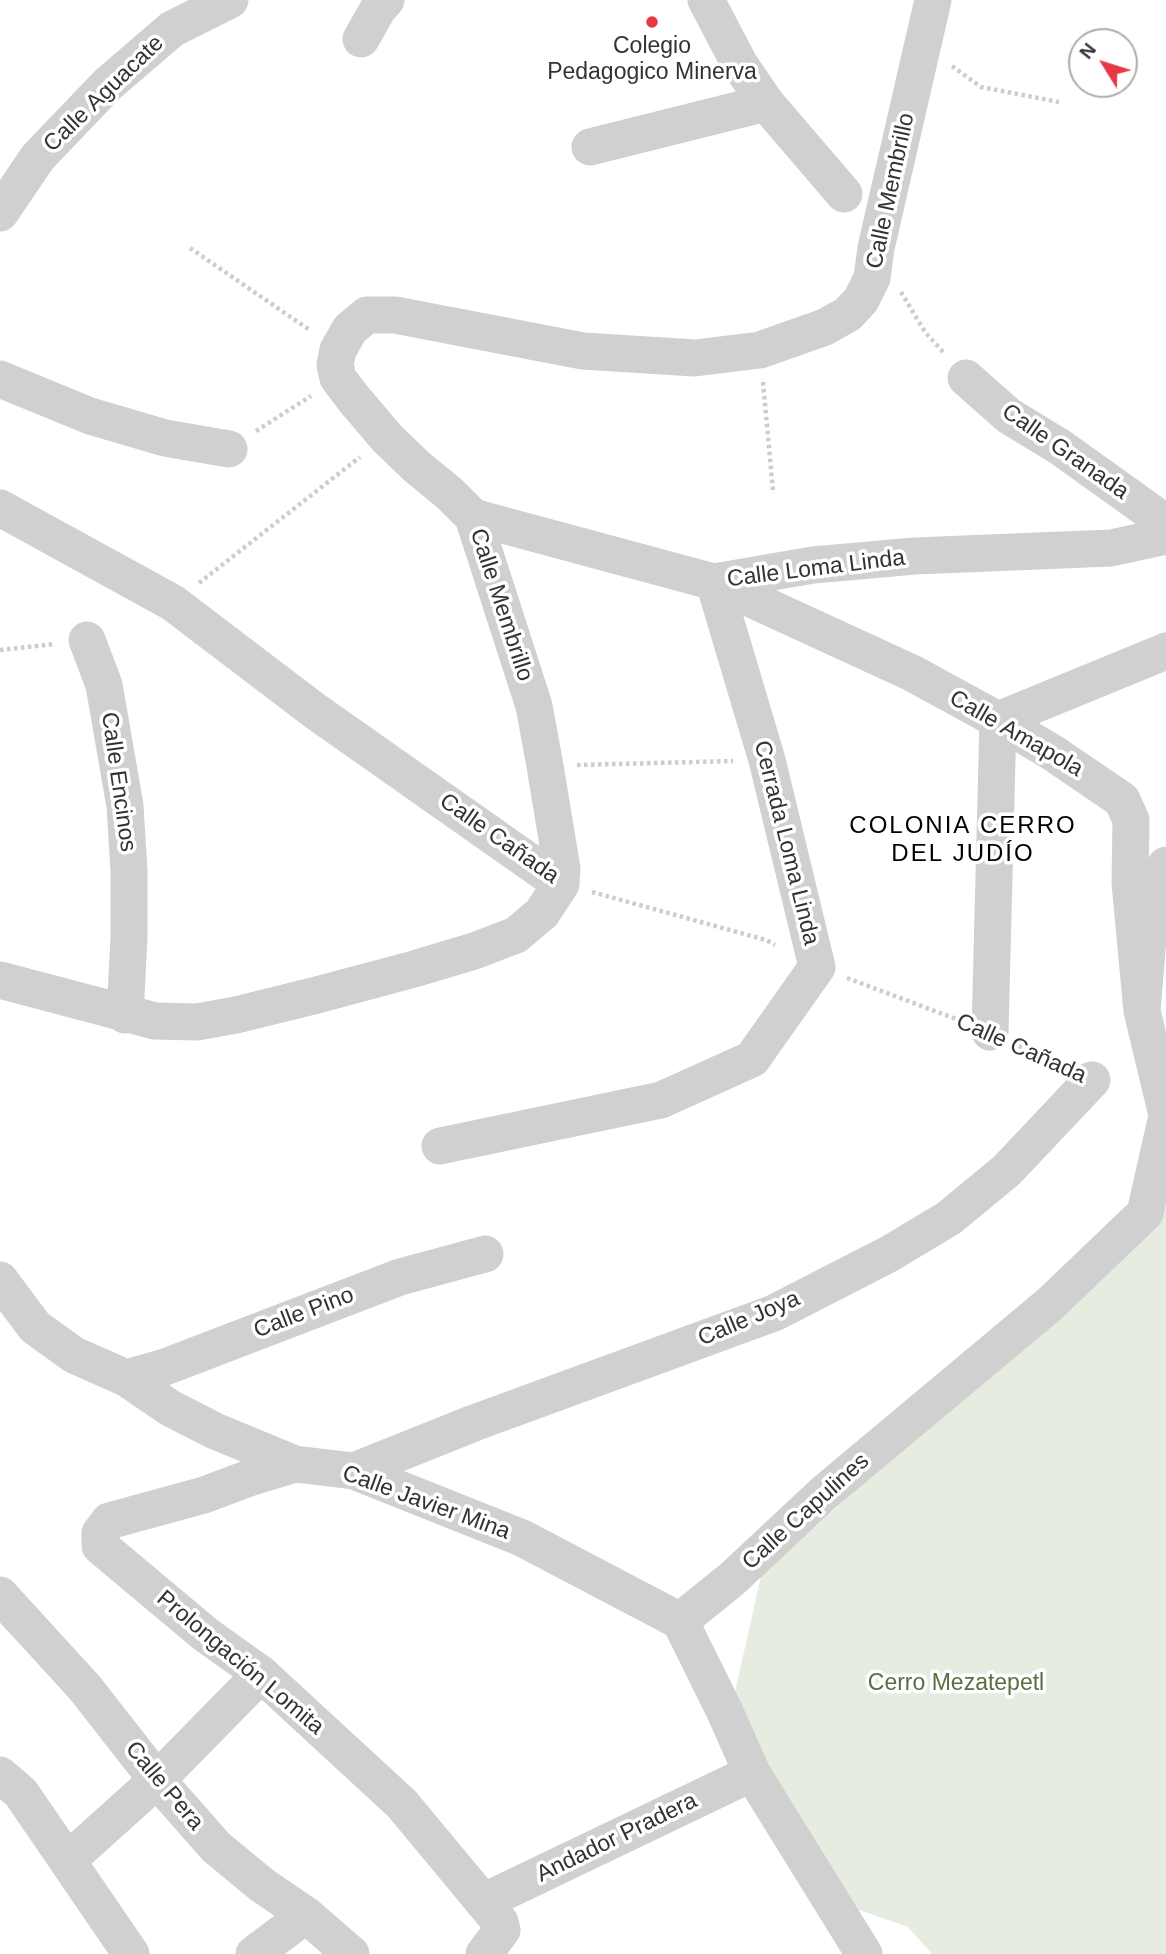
<!DOCTYPE html>
<html>
<head>
<meta charset="utf-8">
<style>
  body { margin:0 }
  #map { position:relative; width:1166px; height:1954px; overflow:hidden; background:#fff; font-family:Helvetica,sans-serif }
  canvas { display:block }
  .north { position:absolute; left:1068px; top:28px; width:70px; height:70px; box-sizing:border-box; background:#fff; border:2px solid #adadad; border-radius:50%; rotate:308deg; font-size:19px; font-weight:700; line-height:28px; text-align:center; color:#333 }
  .north::after { content:''; display:block; margin:auto; width:24px; height:32px; background:#e63946; clip-path:polygon(50% 0,100% 100%,50% 72%,0 100%) }
</style>
</head>
<body>
<div id="map">
<canvas width="1166" height="1954"></canvas>
<div class="north">N</div>
</div>
<script>
const c = document.querySelector('canvas').getContext('2d');
c.lineJoin = 'round';
function paint(path, color) { c.fillStyle = color; c.fill(path, 'evenodd'); }
const poly = rows => new Path2D(rows.map(r => 'M' + r).join(''));
function trace(path, color, width, dash) { c.strokeStyle = color; c.lineWidth = width; c.lineCap = dash ? 'butt' : 'round'; c.setLineDash(dash || []); c.stroke(path); }
function drawText(font, color, halo, rows, align = 'center') {
  c.font = font + ' Helvetica,sans-serif'; c.lineWidth = 7; c.setLineDash([]); c.textBaseline = 'middle'; c.strokeStyle = halo; c.fillStyle = color; for (const [text, x, y, turn = 0] of rows) {
    c.save(); c.translate(x, y); c.rotate((+turn || 0) * Math.PI / 180); c.textAlign = isNaN(turn) ? turn : align; if (halo) c.strokeText(text, 0, 0); c.fillText(text, 0, 0); c.restore();
  }
}
paint(poly([
  [1166,1208,1166,1954,932,1954,908,1927,845,1905,729,1719,761,1576]
]), '#e6ecdf');
trace(poly([
  [952,66,981,87,1059,102],
  [190,248,311,331],
  [901,292,925,332,944,353],
  [763,382,773,491],
  [256,431,311,396],
  [199,583,360,457],
  [0,650,55,644],
  [577,765,733,761],
  [592,892,766,940,775,945],
  [847,978,956,1019],
  [1019,1046,1062,1066]
]), '#cdcdcd', 4.5, [3.5, 3.5]);
trace(poly([
  [706,0,740,65,766,103,844,194],
  [361,39,378,9,386,0],
  [590,147,766,103],
  [0,213,38,157,108,84,172,29,230,0],
  [966,378,1009,416,1060,447,1166,523],
  [0,379,90,416,165,438,229,449],
  [0,508,173,603,315,711,561,884],
  [473,517,714,582,813,565,915,556,1111,548,1166,536],
  [714,582,912,673,998,720,1053,753,1122,800,1131,820,1130,883,1142,1011],
  [87,640,104,685,125,806,129,871,129,937,125,1015],
  [1166,865,1148,938,1142,1011,1166,1111],
  [0,980,155,1021,197,1022,236,1015,317,995,414,969,474,951,516,935,542,913,561,884,562,869,545,766,534,706,473,517,450,494,416,466,387,438,353,398,338,378,335,365,338,350,350,329,367,315,395,315,583,351,695,358,760,350,825,327,848,314,861,300,872,278,876,248,933,0],
  [990,1032,998,720,1166,651],
  [440,1146,661,1100,752,1059,817,967,767,760,714,582],
  [0,1280,35,1327,74,1355,126,1378,170,1408,215,1431,295,1464,354,1471,522,1538,680,1621],
  [126,1378,165,1367,400,1277,485,1254],
  [295,1464,252,1477,204,1495,109,1521,100,1533,100,1546,205,1634,261,1674,402,1804,500,1922,502,1930,484,1954],
  [354,1471,474,1423,774,1313,889,1254,949,1218,1007,1170,1092,1080],
  [0,1595,85,1688,157,1780,216,1847,262,1885,306,1915,351,1954],
  [680,1621,732,1579,824,1493,1050,1304,1145,1213,1166,1120],
  [680,1621,725,1712,752,1773,864,1954],
  [0,1775,21,1793,131,1954],
  [68,1860,157,1780,261,1674],
  [483,1902,752,1773],
  [254,1954,306,1915]
]), '#d0d0d0', 37);
for (const [x, y, r, color] of [
  [652,22,7,"#e63946"]
]) { const dot = new Path2D(); dot.arc(x, y, r, 0, 2 * Math.PI); c.fillStyle = color; c.fill(dot); trace(dot, '#fff', 2.5); }
drawText('23px', '#333', '#fff', [
  ["Colegio",652,47],
  ["Pedagogico Minerva",652,73]
]);
drawText('23px', '#333', '#fff', [
  ["Calle Aguacate",104,94,-44],
  ["Calle Membrillo",891,191,-78],
  ["Calle Granada",1065,452,35],
  ["Calle Loma Linda",816,569,-7],
  ["Calle Membrillo",501,605,72],
  ["Calle Amapola",1016,734,30],
  ["Calle Encinos",118,782,82],
  ["Calle Cañada",499,839,35],
  ["Cerrada Loma Linda",786,843,76],
  ["Calle Cañada",1021,1049,24],
  ["Calle Pino",304,1313,-21],
  ["Calle Joya",749,1319,-23],
  ["Calle Javier Mina",426,1503,20],
  ["Calle Capulines",806,1512,-42],
  ["Prolongación Lomita",240,1663,40],
  ["Calle Pera",164,1786,50],
  ["Andador Pradera",617,1838,-26]
]);
drawText('23px', '#56703f', '#fff', [
  ["Cerro Mezatepetl",956,1684]
]);
c.letterSpacing = '2px';
drawText('24px', '#000', '#fff', [
  ["COLONIA CERRO",963,826],
  ["DEL JUDÍO",963,854]
]);
c.letterSpacing = '0px';
</script>
</body>
</html>
